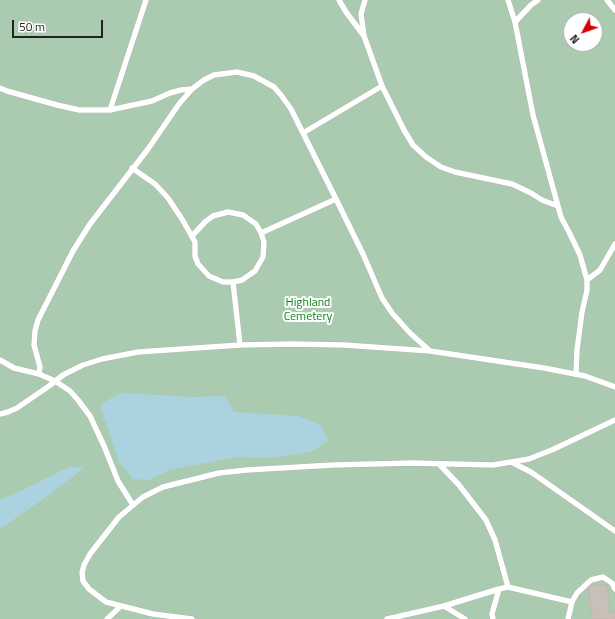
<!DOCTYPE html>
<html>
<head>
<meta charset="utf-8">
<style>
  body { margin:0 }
  #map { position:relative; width:615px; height:619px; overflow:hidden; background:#f2efe9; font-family:"Titillium Web",sans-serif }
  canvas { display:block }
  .north { position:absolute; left:563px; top:12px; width:40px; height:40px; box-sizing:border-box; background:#fff; border:1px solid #a7a7a7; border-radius:50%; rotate:229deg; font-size:11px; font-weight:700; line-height:16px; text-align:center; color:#222 }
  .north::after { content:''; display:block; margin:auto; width:14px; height:18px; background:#d40000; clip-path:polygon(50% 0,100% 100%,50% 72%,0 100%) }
  .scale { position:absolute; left:12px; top:20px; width:91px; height:18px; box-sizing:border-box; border:2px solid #222; border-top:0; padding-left:5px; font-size:12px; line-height:14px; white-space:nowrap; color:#222; -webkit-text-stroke:3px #fff; paint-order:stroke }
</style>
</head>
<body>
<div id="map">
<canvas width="615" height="619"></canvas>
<div class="north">N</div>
<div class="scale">50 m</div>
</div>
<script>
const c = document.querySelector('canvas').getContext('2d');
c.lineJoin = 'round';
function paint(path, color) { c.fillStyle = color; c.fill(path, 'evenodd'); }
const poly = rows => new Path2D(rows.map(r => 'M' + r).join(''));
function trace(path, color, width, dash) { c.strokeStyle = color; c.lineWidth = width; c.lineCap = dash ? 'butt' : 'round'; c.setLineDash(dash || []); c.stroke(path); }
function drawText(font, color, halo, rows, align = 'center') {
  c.font = font + ' "Titillium Web",sans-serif'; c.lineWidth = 4; c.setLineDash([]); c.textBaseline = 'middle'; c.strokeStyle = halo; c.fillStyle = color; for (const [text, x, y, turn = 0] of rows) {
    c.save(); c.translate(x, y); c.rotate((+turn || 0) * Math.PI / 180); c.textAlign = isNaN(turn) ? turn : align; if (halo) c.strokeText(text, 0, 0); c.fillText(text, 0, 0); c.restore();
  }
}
paint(poly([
  [0,0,615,0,615,619,0,619],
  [571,20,595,20,595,44,571,44]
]), '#aacbaf');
paint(poly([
  [120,393,193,397,225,396,234,412,298,416,321,425,328,441,311,452,271,458,237,457,169,470,150,480,133,479,119,462,100,405],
  [69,467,84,468,49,495,0,529,0,500,14,494]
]), '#aad3df');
const building = poly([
  [607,585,610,613,615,612,615,619,592,619,588,586,607,585]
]);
paint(building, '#c7bfb8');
trace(building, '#c4b6ab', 1);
const lane = poly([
  [339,0,346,12,364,36],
  [365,0,361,14,364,36,382,86,404,130,413,145,426,157,441,167,455,172,512,184,531,193,542,200,558,206],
  [508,0,515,22,533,115,561,217,569,232,580,255,587,280,587,290,582,312,577,350,576,374],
  [607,0,615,10],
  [515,22,531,5,538,0],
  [0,88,7,91,57,105,79,110,110,110,152,101,170,93,181,90,192,89],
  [110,110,146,0],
  [303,133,382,86],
  [132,168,155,184,168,198,182,219,195,242,195,256,198,264,209,276,223,282,233,282,242,280,255,271,263,257,264,242,261,233,256,224,243,215,228,212,213,216,206,221,192,236],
  [261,233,336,199],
  [587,280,600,270,615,244],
  [233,282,240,345],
  [0,360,14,368,39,374,55,381,70,391,78,400,90,416,104,446,118,481,133,505],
  [39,374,40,367,34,345,35,331,38,320,73,251,90,224,148,149,179,104,192,89,204,80,214,75,237,72,254,76,274,87,281,95,291,109,336,199,363,254,382,298,392,313,410,333,430,351],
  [0,414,8,412,17,408,49,386,63,375,83,365,102,359,138,352,240,345,293,344,344,345,430,351,544,368,585,376,615,387],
  [511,462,531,472,615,531],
  [440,465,459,485,486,520,495,540,508,587],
  [444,606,465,619],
  [107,619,121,606],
  [192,619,153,614,106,602,89,589,83,581,82,573,84,565,90,554,119,517,143,497,163,487,219,473,247,470,333,465,412,463,493,465,529,459,554,449,615,420],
  [387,619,444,606,499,589,508,587,572,602],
  [493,619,492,614,499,589],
  [568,619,572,602,577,593,591,580,603,577,612,583,615,589]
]);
trace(lane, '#a9a9a9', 6);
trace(lane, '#fff', 5.5);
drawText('12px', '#0c8416', '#fff', [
  ["Highland",308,303],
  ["Cemetery",308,317]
]);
</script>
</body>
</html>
